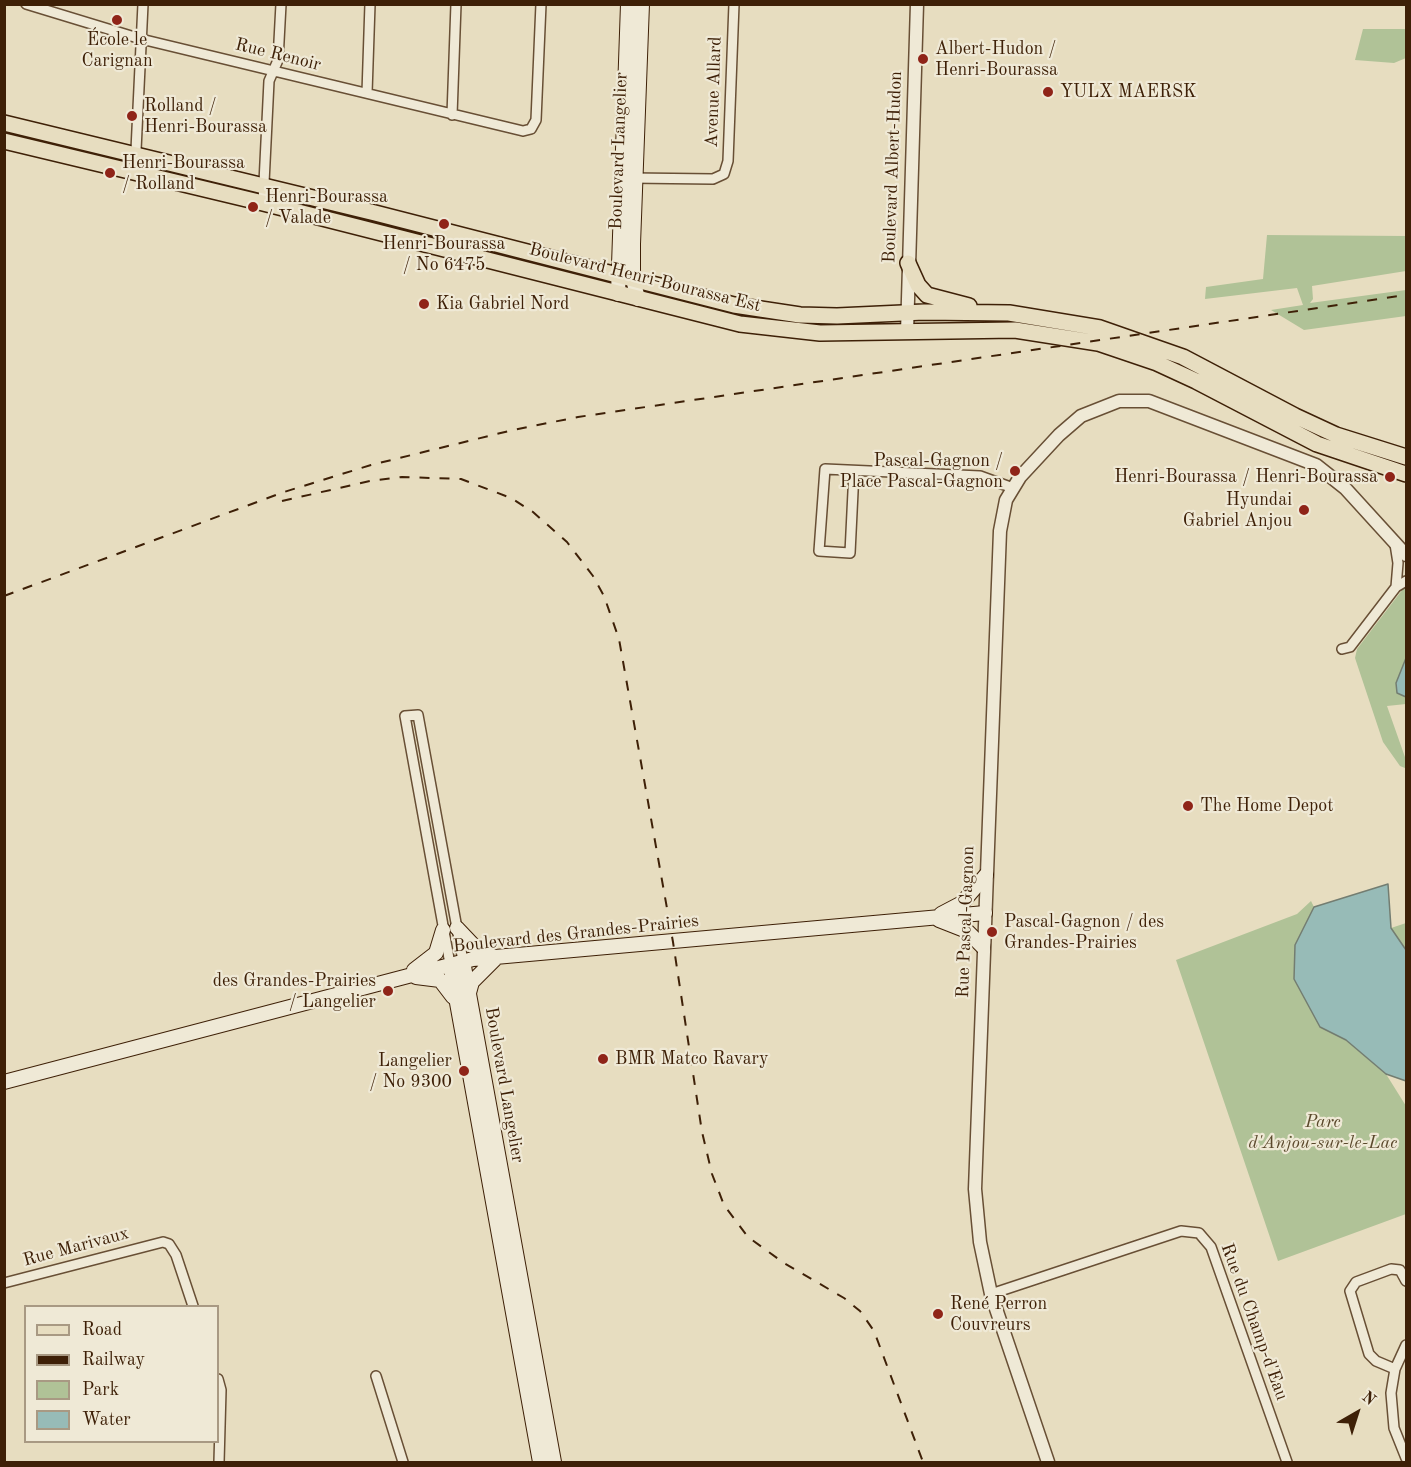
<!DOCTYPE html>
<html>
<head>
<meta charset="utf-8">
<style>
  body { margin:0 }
  #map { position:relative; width:1411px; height:1467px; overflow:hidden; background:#e7ddc0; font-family:"Old Standard TT",serif }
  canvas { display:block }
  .frame { position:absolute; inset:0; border:6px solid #3e2007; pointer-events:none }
  .legend { position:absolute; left:24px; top:1305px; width:195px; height:138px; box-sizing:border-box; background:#efe9d6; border:2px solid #a89983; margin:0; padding:8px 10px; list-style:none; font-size:18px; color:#3e2007 }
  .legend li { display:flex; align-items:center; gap:12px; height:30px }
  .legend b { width:30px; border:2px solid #a89983 }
  .north { position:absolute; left:1327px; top:1383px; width:60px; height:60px; -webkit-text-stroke:4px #efe9d6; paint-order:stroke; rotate:39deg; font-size:16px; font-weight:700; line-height:24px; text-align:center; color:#3e2007 }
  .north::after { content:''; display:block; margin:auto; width:21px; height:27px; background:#3e2007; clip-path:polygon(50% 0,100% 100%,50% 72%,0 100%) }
</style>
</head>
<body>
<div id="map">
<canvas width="1411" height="1467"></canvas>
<div class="frame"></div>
<ul class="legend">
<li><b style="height:8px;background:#e7ddc0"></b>Road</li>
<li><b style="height:8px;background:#3e2007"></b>Railway</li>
<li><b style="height:16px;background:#b0c297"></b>Park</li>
<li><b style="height:16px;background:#97bbb7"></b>Water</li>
</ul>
<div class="north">N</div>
</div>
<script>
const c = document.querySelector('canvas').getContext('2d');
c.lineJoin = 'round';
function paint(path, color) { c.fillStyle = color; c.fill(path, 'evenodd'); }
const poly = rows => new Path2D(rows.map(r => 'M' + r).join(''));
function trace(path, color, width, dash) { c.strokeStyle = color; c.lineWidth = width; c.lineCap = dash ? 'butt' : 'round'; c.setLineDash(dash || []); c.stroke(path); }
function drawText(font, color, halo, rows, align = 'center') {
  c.font = font + ' "Old Standard TT",serif'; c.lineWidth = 4.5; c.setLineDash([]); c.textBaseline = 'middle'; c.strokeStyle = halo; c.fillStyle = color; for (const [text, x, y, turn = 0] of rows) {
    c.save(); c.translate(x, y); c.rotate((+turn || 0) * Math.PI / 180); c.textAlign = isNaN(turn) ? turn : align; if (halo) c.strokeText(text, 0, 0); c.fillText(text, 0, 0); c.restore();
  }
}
paint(poly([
  [1363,29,1406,29,1406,58,1394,63,1355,60],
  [1267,235,1406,236,1406,271,1312,286,1313,299,1310,303,1406,290,1406,316,1304,330,1271,310,1303,305,1297,288,1205,299,1206,287,1263,279],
  [1406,585,1406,704,1387,706,1406,760,1405,768,1400,766,1383,742,1355,658,1357,649],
  [1311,901,1314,907,1295,945,1320,1027,1346,1040,1386,1074,1406,1106,1406,1214,1278,1261,1176,960,1297,914],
  [1406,923,1406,950,1391,928]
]), '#b0c297');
const water = poly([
  [1406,658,1406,697,1397,693,1396,683,1406,658],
  [1388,884,1391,928,1406,950,1406,1081,1386,1074,1346,1040,1320,1027,1294,979,1295,945,1314,907,1388,884]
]);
paint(water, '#97bbb7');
trace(water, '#737d71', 1.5);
const minor = poly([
  [26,4,141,39,523,131,531,129,536,120,541,4],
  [367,93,370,4],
  [452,115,456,4],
  [135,171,143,4],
  [631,178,713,179,724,174,728,161,734,4],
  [263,203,269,81,278,60,281,4],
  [854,471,850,553,819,551,825,469,980,476,1013,488],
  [1395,544,1398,563,1396,587],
  [1342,649,1350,647,1396,587,1406,581],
  [450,964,405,716,418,715,463,961],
  [4,1283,163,1242,169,1244,176,1255,193,1306],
  [991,1294,1181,1231,1199,1233,1211,1247,1287,1462],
  [1406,1345,1395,1369,1391,1393,1394,1428,1406,1458],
  [1395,1369,1376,1361,1369,1354,1350,1291,1356,1282,1391,1269,1400,1270,1406,1281],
  [376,1376,403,1462],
  [218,1379,221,1390,219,1462]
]);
const tertiary = poly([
  [907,332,917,4],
  [1048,1462,991,1294,980,1242,975,1189,1000,531,1006,500,1020,477,1059,435,1081,416,1119,401,1149,401,1316,465,1345,488,1406,555]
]);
const secondary = poly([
  [618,294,628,4],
  [638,299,633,279,633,244,642,4],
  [941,914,962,903,986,875],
  [939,920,967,931,983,947],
  [457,928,476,948,494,957],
  [463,961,554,1462],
  [450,964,540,1462],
  [414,970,436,953,443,930],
  [416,977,440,980,453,997],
  [469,993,472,982,496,958],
  [4,1082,473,959,985,913]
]);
const primary = poly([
  [4,123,375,213,734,305,800,315,837,316,924,312,1009,313,1100,328,1183,357,1295,416,1336,435,1406,457],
  [4,141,263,203,740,324,820,333,1015,330,1098,343,1157,363,1196,381,1317,444,1406,474],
  [908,263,918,285,927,295,969,306]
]);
trace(minor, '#684f35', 12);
trace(tertiary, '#684f35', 15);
trace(secondary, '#3e2007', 16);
trace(primary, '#3e2007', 18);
trace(minor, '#efe9d6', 9);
trace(tertiary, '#efe9d6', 12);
trace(secondary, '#efe9d6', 14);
trace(primary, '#e7ddc0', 15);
trace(poly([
  [282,501,370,481,402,477,461,479,511,498,533,512,567,542,593,576,604,596,619,639,673,942,702,1132,712,1174,724,1205,748,1237,784,1263,844,1298,860,1311,874,1331,923,1462],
  [4,596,284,492,371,465,513,430,578,417,1406,295]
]), '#3e2007', 2, [10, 10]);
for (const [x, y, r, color] of [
  [117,20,6,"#8f2418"],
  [923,59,6,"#8f2418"],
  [1048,92,6,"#8f2418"],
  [132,116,6,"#8f2418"],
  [110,173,6,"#8f2418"],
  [253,207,6,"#8f2418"],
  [444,224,6,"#8f2418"],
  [424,304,6,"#8f2418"],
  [1015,471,6,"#8f2418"],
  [1390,477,6,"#8f2418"],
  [1304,510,6,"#8f2418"],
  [1188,806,6,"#8f2418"],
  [992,932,6,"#8f2418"],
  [388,991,6,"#8f2418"],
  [603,1059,6,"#8f2418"],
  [464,1071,6,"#8f2418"],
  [938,1314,6,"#8f2418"]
]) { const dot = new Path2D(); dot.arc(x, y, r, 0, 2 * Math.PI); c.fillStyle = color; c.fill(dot); trace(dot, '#efe9d6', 2); }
drawText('18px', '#3e2007', '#efe9d6', [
  ["École le",117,40,"center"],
  ["Carignan",117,61,"center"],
  ["Albert-Hudon /",935,49],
  ["Henri-Bourassa",935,70],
  ["YULX MAERSK",1060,92],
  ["Rolland /",144,106],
  ["Henri-Bourassa",144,127],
  ["Henri-Bourassa",122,163],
  ["/ Rolland",122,184],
  ["Henri-Bourassa",265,197],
  ["/ Valade",265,218],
  ["Henri-Bourassa",444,244,"center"],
  ["/ No 6475",444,265,"center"],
  ["Kia Gabriel Nord",436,304],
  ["Pascal-Gagnon /",1003,461,"right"],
  ["Place Pascal-Gagnon",1003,482,"right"],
  ["Henri-Bourassa / Henri-Bourassa",1378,477,"right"],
  ["Hyundai",1292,500,"right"],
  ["Gabriel Anjou",1292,521,"right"],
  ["The Home Depot",1200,806],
  ["Pascal-Gagnon / des",1004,922],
  ["Grandes-Prairies",1004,943],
  ["des Grandes-Prairies",376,981,"right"],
  ["/ Langelier",376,1002,"right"],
  ["BMR Matco Ravary",615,1059],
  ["Langelier",452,1061,"right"],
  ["/ No 9300",452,1082,"right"],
  ["René Perron",950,1304],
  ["Couvreurs",950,1325]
], 'left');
drawText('18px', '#3e2007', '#efe9d6', [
  ["Rue Renoir",278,55,14],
  ["Avenue Allard",714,92,-88],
  ["Boulevard Langelier",619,151,-88],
  ["Boulevard Albert-Hudon",893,167,-88],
  ["Boulevard Henri-Bourassa Est",645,278,14],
  ["Rue Pascal-Gagnon",966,922,-88],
  ["Boulevard des Grandes-Prairies",576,934,-6],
  ["Boulevard Langelier",504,1085,80],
  ["Rue Marivaux",76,1247,-15],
  ["Rue du Champ-d'Eau",1254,1322,70]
]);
drawText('italic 18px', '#5a482b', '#efe9d6', [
  ["Parc",1323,1122],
  ["d'Anjou-sur-le-Lac",1323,1143]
]);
</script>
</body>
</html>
